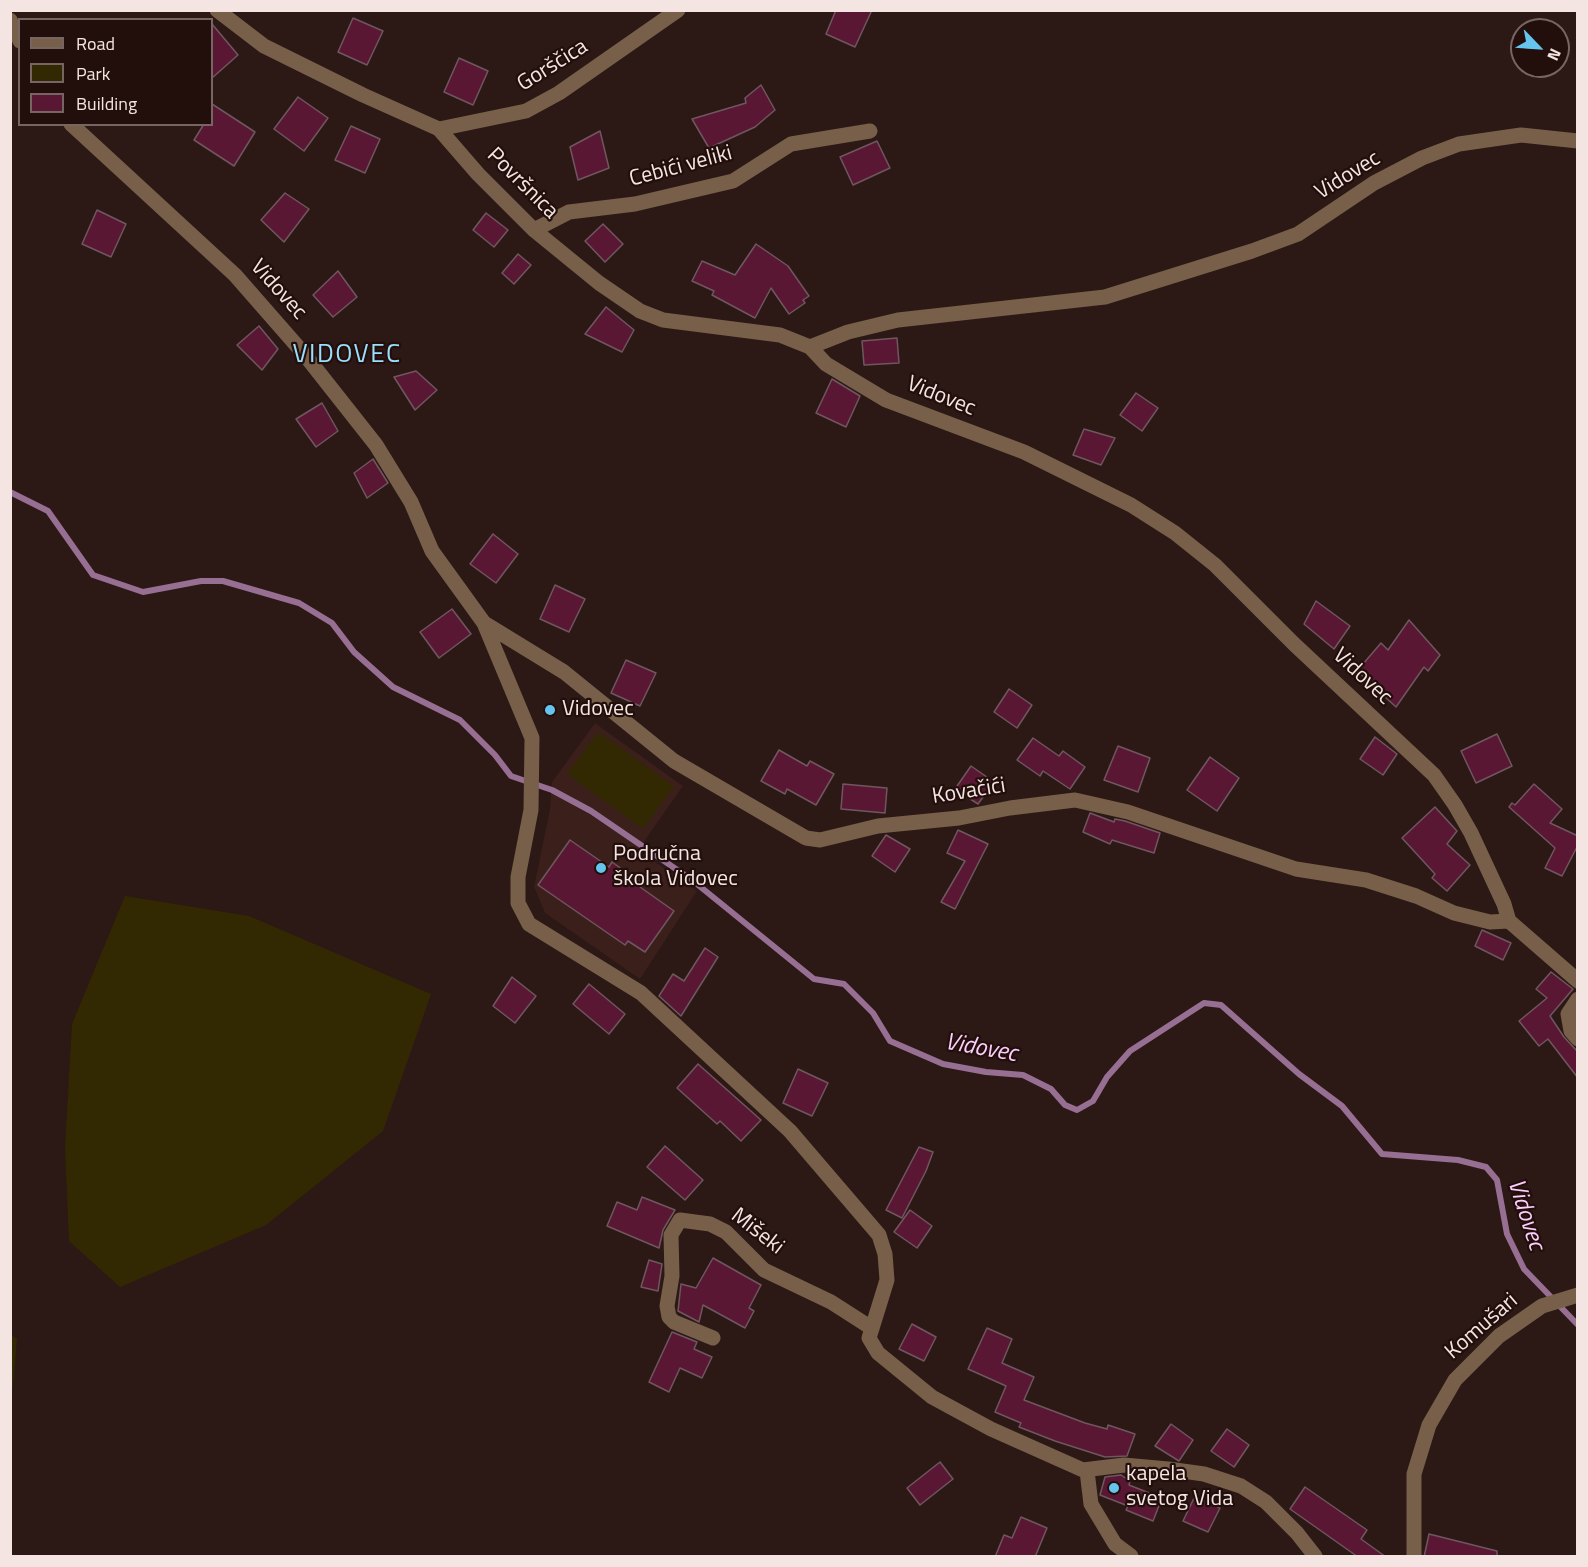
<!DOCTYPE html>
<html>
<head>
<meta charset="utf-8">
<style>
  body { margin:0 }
  #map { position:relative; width:1588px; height:1567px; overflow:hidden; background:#2c1815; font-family:"Titillium Web",sans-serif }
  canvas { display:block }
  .frame { position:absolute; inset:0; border:12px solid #f4e5e2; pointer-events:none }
  .legend { position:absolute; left:18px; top:18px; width:195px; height:108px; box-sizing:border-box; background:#220f0c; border:2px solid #766562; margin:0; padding:8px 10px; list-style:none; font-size:18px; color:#f4e5e2 }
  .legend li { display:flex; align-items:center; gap:12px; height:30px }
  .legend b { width:30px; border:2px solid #766562 }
  .north { position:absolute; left:1510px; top:18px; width:60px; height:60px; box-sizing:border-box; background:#220f0c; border:2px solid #766562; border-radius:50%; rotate:115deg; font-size:16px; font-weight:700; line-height:24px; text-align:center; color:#f4e5e2 }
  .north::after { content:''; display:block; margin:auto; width:21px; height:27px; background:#65c5ee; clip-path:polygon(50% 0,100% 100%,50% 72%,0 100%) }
</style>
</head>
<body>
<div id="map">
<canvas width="1588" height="1567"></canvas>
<div class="frame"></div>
<ul class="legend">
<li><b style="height:8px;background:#775f49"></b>Road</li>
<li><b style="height:16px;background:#322903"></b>Park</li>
<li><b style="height:16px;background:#5a1733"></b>Building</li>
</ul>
<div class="north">N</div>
</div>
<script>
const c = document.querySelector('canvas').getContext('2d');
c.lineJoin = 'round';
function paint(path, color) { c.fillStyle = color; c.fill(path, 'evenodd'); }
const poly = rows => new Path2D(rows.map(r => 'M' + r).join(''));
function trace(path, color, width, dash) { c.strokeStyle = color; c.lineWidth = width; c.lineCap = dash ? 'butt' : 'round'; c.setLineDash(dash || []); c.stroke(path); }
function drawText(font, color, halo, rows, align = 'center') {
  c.font = font + ' "Titillium Web",sans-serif'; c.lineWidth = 4.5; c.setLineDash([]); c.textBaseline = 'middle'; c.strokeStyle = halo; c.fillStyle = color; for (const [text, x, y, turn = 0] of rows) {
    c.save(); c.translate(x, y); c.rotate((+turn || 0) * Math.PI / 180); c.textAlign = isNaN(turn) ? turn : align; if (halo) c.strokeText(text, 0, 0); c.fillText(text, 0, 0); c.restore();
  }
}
paint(poly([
  [595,723,683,786,638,850,697,891,640,979,545,913,534,887,550,809,552,782]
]), '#3a1f1b');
paint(poly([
  [598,732,674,786,643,829,567,774],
  [125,896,249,916,431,994,383,1131,266,1225,120,1287,69,1241,65,1148,72,1024],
  [11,1335,17,1339,11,1407]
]), '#322903');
trace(poly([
  [10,492,48,511,93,575,143,592,201,581,223,581,299,603,332,623,354,652,393,687,460,720,495,755,511,776,552,790,591,811,692,880,814,979,844,984,873,1013,890,1041,943,1064,986,1072,1023,1075,1051,1089,1065,1105,1077,1110,1093,1101,1107,1077,1130,1051,1204,1003,1221,1005,1299,1074,1342,1106,1382,1154,1458,1160,1486,1167,1497,1180,1507,1234,1524,1269,1578,1325]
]), '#966f92', 6);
const building = poly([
  [836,10,872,10,855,47,826,34,836,10],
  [353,18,383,31,367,65,338,52,353,18],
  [212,24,238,55,212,78,212,24],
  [459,58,488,71,473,105,444,92,459,58],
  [761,85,775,110,755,127,709,148,692,119,746,103,745,98,761,85],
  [298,97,328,118,304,151,274,129,298,97],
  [212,104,255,132,234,166,194,140,204,124,212,124,212,104],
  [351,126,380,139,365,173,335,160,351,126],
  [600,131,609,168,578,180,570,147,600,131],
  [877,141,890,168,853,185,840,157,877,141],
  [285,193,309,209,284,242,261,220,285,193],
  [97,210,126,224,111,257,82,244,97,210],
  [486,213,508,230,494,247,473,230,486,213],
  [603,224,623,244,605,262,585,241,603,224],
  [756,244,788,266,809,296,803,300,805,303,789,314,771,288,755,318,712,295,714,291,692,281,702,261,735,275,756,244],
  [518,254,531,265,514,284,502,273,518,254],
  [338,271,357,297,333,317,313,295,338,271],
  [606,307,634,330,622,352,585,334,606,307],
  [259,326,278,349,262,370,237,345,259,326],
  [897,338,899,363,864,365,862,341,897,338],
  [416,371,437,390,415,410,394,377,416,371],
  [832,379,860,396,846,427,816,413,832,379],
  [1136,393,1158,408,1142,431,1120,415,1136,393],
  [322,403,338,431,316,447,296,419,322,403],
  [1084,429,1115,438,1101,465,1073,455,1084,429],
  [373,459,388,483,367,498,354,473,373,459],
  [493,534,518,554,496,583,470,564,493,534],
  [555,585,585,599,569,632,540,619,555,585],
  [1316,601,1350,626,1334,649,1304,624,1316,601],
  [452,609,471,634,439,658,420,632,452,609],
  [1409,620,1440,655,1428,671,1424,667,1396,707,1357,671,1381,643,1388,650,1409,620],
  [626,660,656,673,640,706,611,693,626,660],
  [1009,689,1032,705,1017,728,994,712,1009,689],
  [1497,734,1512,766,1476,783,1461,751,1497,734],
  [1375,737,1397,754,1383,775,1360,759,1375,737],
  [1033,738,1059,756,1063,751,1085,767,1070,789,1043,771,1040,776,1017,760,1033,738],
  [1118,746,1150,758,1138,792,1104,780,1118,746],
  [779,750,807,766,810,761,834,774,816,805,787,789,785,794,761,781,779,750],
  [1210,757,1239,778,1217,811,1187,790,1210,757],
  [971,766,994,782,978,804,955,789,971,766],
  [843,784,887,788,885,813,841,809,843,784],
  [1534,784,1562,809,1550,823,1578,836,1578,845,1562,876,1545,868,1555,848,1509,807,1512,803,1515,805,1534,784],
  [1435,807,1457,831,1447,844,1470,865,1447,891,1432,878,1435,874,1402,838,1435,807],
  [1090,813,1114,822,1115,819,1125,821,1160,833,1154,853,1112,840,1110,844,1083,832,1090,813],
  [958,830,988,844,955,909,941,902,965,861,947,853,958,830],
  [886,835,910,849,895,872,872,856,886,835],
  [570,840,609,867,612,862,643,884,640,887,674,911,645,952,628,941,625,945,538,885,570,840],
  [1482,930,1511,943,1503,960,1475,946,1482,930],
  [705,948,718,957,681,1016,659,996,673,974,684,981,705,948],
  [1551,972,1573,989,1550,1016,1564,1037,1578,1052,1578,1078,1548,1039,1539,1046,1519,1021,1547,998,1536,989,1551,972],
  [512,977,536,996,515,1023,493,1006,512,977],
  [589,984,625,1014,609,1034,573,1004,589,984],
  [698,1064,761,1120,741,1141,720,1121,717,1124,677,1088,698,1064],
  [798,1069,828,1083,812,1116,783,1103,798,1069],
  [665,1146,703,1180,685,1200,647,1167,665,1146],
  [919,1147,933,1152,926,1171,902,1218,886,1210,919,1147],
  [642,1197,675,1210,663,1230,659,1248,607,1226,617,1202,637,1210,642,1197],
  [910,1210,932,1226,917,1248,894,1232,910,1210],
  [713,1258,761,1285,749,1308,754,1311,745,1328,703,1305,699,1322,678,1311,681,1284,696,1288,713,1258],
  [649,1260,662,1264,658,1291,641,1287,649,1260],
  [912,1324,936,1337,924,1361,899,1349,912,1324],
  [987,1328,1012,1339,1002,1363,1034,1377,1024,1400,1085,1423,1107,1429,1108,1425,1135,1434,1127,1456,1105,1457,1055,1441,1019,1427,1021,1423,995,1412,1006,1386,968,1369,987,1328],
  [672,1332,697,1342,694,1349,712,1357,702,1378,680,1368,669,1392,649,1382,672,1332],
  [1171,1424,1193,1440,1179,1461,1155,1446,1171,1424],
  [1227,1429,1249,1445,1234,1467,1211,1451,1227,1429],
  [940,1462,953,1479,920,1505,907,1488,940,1462],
  [1121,1475,1130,1481,1129,1485,1162,1498,1153,1521,1126,1510,1128,1506,1100,1495,1105,1477,1121,1475],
  [1305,1487,1367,1530,1361,1539,1386,1557,1358,1557,1290,1509,1305,1487],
  [1195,1496,1220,1508,1208,1532,1183,1521,1195,1496],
  [1021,1517,1047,1528,1035,1557,995,1557,1004,1535,1012,1538,1021,1517],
  [1429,1534,1497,1551,1497,1557,1424,1557,1429,1534]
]);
paint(building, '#5a1733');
trace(building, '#6f575f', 1.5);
trace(poly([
  [217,10,264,46,363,95,439,129,478,174,534,230,599,283,640,311,663,320,780,335,810,347,826,364,886,400,1024,452,1131,505,1175,533,1215,565,1294,644,1434,775,1455,805,1471,833,1504,904,1509,921,1578,981],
  [10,20,20,41],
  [71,124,235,275,305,355,376,445,411,502,432,551,484,623,532,738,531,810,518,877,518,903,529,924,641,993,790,1131,879,1235,885,1254,887,1280,869,1338,878,1353,932,1397,991,1429,1083,1470,1124,1465,1168,1469,1204,1474,1241,1486,1266,1502,1297,1533,1315,1556],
  [439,129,526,111,559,93,678,10],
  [534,230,569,212,635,204,733,181,791,144,870,131],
  [810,347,848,332,898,320,1105,297,1252,251,1298,234,1374,183,1422,158,1459,144,1521,135,1578,141],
  [484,623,564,672,674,761,806,838,820,840,878,826,959,818,1010,808,1075,800,1128,812,1296,869,1366,880,1416,896,1454,913,1490,922,1509,921],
  [1578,999,1568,1014,1571,1031,1578,1039],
  [713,1338,674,1322,669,1317,667,1306,672,1276,671,1235,680,1220,710,1224,726,1232,764,1270,831,1302,870,1327],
  [1087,1471,1091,1504,1115,1544,1131,1556],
  [1414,1556,1414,1474,1429,1425,1455,1380,1499,1336,1542,1306,1578,1295]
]), '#775f49', 15);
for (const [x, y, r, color] of [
  [550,710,6,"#65c5ee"],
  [601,868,6,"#65c5ee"],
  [1114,1488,6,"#65c5ee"]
]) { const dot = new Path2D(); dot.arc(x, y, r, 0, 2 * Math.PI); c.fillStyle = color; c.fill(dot); trace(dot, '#220f0c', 2); }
drawText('22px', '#f4e5e2', '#220f0c', [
  ["Gorščica",553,66,-32],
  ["Cebići veliki",681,167,-15],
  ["Vidovec",1348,176,-32],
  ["Površnica",522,184,45],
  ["Vidovec",278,290,48],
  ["Vidovec",941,397,22],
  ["Vidovec",1362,677,43],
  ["Kovačići",969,792,-9],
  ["Mišeki",757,1232,38],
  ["Komušari",1482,1327,-41]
]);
drawText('22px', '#f4e5e2', '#220f0c', [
  ["Vidovec",562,710],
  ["Područna",613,855],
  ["škola Vidovec",613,880],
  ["kapela",1126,1475],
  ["svetog Vida",1126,1500]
], 'left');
drawText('italic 24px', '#fccefc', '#220f0c', [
  ["Vidovec",981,1049,10],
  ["Vidovec",1525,1215,72]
]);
c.letterSpacing = '1.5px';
drawText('26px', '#9addfc', '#220f0c', [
  ["VIDOVEC",347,356]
]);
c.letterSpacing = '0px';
</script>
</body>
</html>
